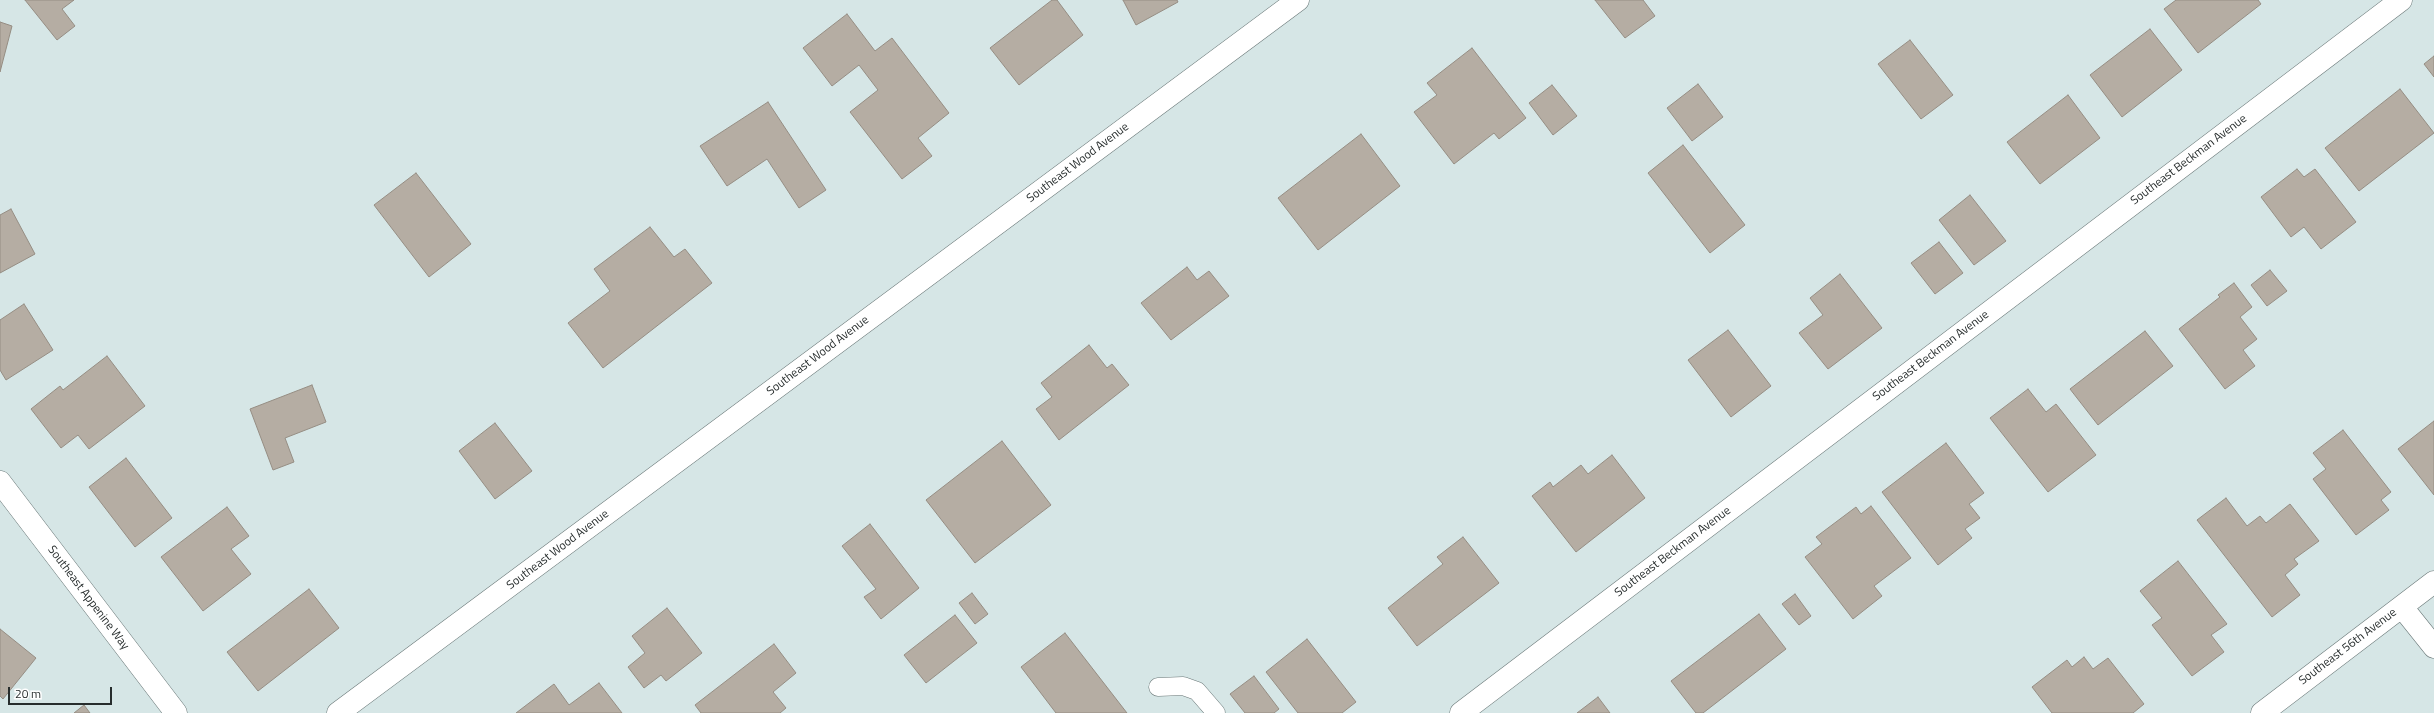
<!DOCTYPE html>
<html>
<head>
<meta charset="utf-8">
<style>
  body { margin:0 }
  #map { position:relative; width:2434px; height:713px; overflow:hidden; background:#d6e6e6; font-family:"Titillium Web",sans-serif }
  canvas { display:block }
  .scale { position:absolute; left:8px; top:687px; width:104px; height:18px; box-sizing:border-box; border:2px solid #272d2d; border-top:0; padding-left:5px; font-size:12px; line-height:14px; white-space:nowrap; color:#272d2d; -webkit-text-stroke:3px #fff; paint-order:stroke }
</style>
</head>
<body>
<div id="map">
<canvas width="2434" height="713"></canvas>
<div class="scale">20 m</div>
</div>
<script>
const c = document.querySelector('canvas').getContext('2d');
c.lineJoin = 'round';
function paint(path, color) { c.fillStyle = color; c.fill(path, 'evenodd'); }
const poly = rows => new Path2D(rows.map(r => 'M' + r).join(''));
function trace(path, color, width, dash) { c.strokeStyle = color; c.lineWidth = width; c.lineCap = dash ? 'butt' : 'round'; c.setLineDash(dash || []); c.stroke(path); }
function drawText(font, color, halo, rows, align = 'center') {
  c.font = font + ' "Titillium Web",sans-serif'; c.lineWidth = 3.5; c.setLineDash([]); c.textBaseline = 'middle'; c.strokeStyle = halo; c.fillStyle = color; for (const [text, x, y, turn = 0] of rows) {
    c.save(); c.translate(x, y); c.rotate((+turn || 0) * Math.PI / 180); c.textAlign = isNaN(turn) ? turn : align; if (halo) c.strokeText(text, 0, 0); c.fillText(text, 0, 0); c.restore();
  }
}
const building = poly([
  [25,0,74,0,62,9,75,26,57,40,25,0],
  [1052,0,1057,0,1083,35,1019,85,990,48,1052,0],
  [1123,0,1177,0,1178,2,1136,25,1123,0],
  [1595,0,1643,0,1655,16,1625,38,1595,0],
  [2176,0,2258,0,2261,4,2198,53,2164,9,2176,0],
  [847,14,875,51,892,38,949,113,918,138,932,156,902,179,850,112,878,90,859,65,832,86,803,48,847,14],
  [0,22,12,26,0,72,0,22],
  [2150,29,2182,70,2122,117,2090,75,2150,29],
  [1910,40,1953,95,1921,119,1878,64,1910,40],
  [1472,48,1526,118,1499,139,1494,133,1454,164,1414,112,1437,95,1427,83,1472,48],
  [2434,56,2434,77,2424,64,2434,56],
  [1698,84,1723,117,1692,141,1667,108,1698,84],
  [1552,85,1577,116,1553,135,1529,103,1552,85],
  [2400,89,2434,133,2359,191,2325,148,2400,89],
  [2068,95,2100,138,2040,184,2007,142,2068,95],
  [768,102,826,190,799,208,767,159,727,186,700,146,768,102],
  [1361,134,1400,186,1318,250,1278,198,1361,134],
  [1683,145,1745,225,1710,253,1648,173,1683,145],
  [2297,169,2304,177,2315,169,2356,222,2321,249,2304,227,2291,237,2261,197,2297,169],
  [416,173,471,244,429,277,374,205,416,173],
  [1970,195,2006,241,1974,265,1939,220,1970,195],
  [11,209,35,254,0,273,0,215,11,209],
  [650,227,674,257,685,249,712,283,603,368,568,323,610,291,594,269,650,227],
  [1939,242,1963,273,1935,294,1911,263,1939,242],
  [1187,267,1197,280,1209,271,1229,296,1171,340,1141,303,1187,267],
  [2270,270,2287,291,2267,306,2251,285,2270,270],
  [1840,274,1882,328,1828,369,1799,333,1823,315,1810,298,1840,274],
  [2234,283,2252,307,2240,317,2257,339,2243,350,2255,366,2225,389,2179,329,2220,297,2218,295,2234,283],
  [24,304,53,350,6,380,0,370,0,320,24,304],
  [1728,330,1771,386,1731,417,1688,360,1728,330],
  [2145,331,2173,366,2098,425,2070,389,2145,331],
  [1089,345,1107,368,1112,364,1129,385,1059,440,1036,409,1052,397,1041,383,1089,345],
  [107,356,145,406,89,449,78,435,61,448,31,409,60,386,63,390,107,356],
  [312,385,326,422,285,438,294,462,273,470,250,409,312,385],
  [2028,389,2046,412,2056,404,2096,455,2048,492,1990,418,2028,389],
  [2434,421,2434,495,2398,449,2434,421],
  [495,423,532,471,495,499,459,451,495,423],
  [2343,430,2391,492,2381,500,2389,510,2356,535,2313,479,2326,469,2313,453,2343,430],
  [1002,441,1051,505,975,563,926,500,1002,441],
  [1946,443,1984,493,1969,504,1980,518,1965,529,1972,538,1938,565,1882,492,1946,443],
  [1612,455,1645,498,1576,552,1532,496,1550,482,1553,487,1581,465,1588,474,1612,455],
  [126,458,172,518,135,547,89,487,126,458],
  [2226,498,2247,526,2260,516,2266,523,2290,504,2319,541,2294,559,2298,564,2285,575,2300,595,2272,617,2197,520,2226,498],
  [1871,506,1911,558,1874,586,1882,596,1853,619,1805,557,1822,544,1816,537,1856,507,1861,514,1871,506],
  [227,507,249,536,231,549,251,574,203,611,161,557,227,507],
  [870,524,919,588,881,619,864,597,876,589,842,546,870,524],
  [1463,537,1499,583,1417,646,1388,608,1443,564,1437,557,1463,537],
  [2178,561,2227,624,2211,635,2224,652,2192,676,2152,625,2162,618,2140,591,2178,561],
  [309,589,339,628,258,691,227,652,309,589],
  [972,593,988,614,975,624,959,603,972,593],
  [1795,594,1811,616,1799,625,1782,604,1795,594],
  [667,608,702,653,666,681,661,675,644,688,628,667,645,653,632,636,667,608],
  [1759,614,1786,649,1703,713,1696,713,1671,681,1759,614],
  [955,615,977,643,926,683,904,655,955,615],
  [0,629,36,658,3,699,0,696,0,629],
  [1065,633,1127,713,1056,713,1021,667,1065,633],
  [1307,639,1356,702,1342,713,1298,713,1266,672,1307,639],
  [774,644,796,673,773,692,786,708,780,713,701,713,695,705,774,644],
  [2084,657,2093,669,2108,658,2144,704,2133,713,2052,713,2032,687,2067,660,2072,667,2084,657],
  [1254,676,1279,709,1274,713,1245,713,1230,694,1254,676],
  [599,683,622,713,516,713,554,684,569,705,599,683],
  [1598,697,1610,713,1577,713,1598,697],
  [84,705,90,713,74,713,84,705]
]);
paint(building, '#b5ada3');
trace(building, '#958d83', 1);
const lane = poly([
  [1158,687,1183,686,1197,691,1216,713]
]);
const street = poly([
  [0,482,176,713],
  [2402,607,2434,647],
  [338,713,1298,0],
  [1461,713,2401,0],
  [2262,713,2434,582]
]);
trace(lane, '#6a7878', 19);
trace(street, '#6a7878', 23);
trace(lane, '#fff', 18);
trace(street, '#fff', 22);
drawText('12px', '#272d2d', '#fff', [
  ["Southeast Beckman Avenue",2189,160,-37],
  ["Southeast Wood Avenue",1078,163,-37],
  ["Southeast Wood Avenue",818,356,-37],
  ["Southeast Beckman Avenue",1931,356,-37],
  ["Southeast Wood Avenue",558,550,-37],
  ["Southeast Beckman Avenue",1673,552,-37],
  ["Southeast Appenine Way",88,598,53],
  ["Southeast 56th Avenue",2348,647,-37]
]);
</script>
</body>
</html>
